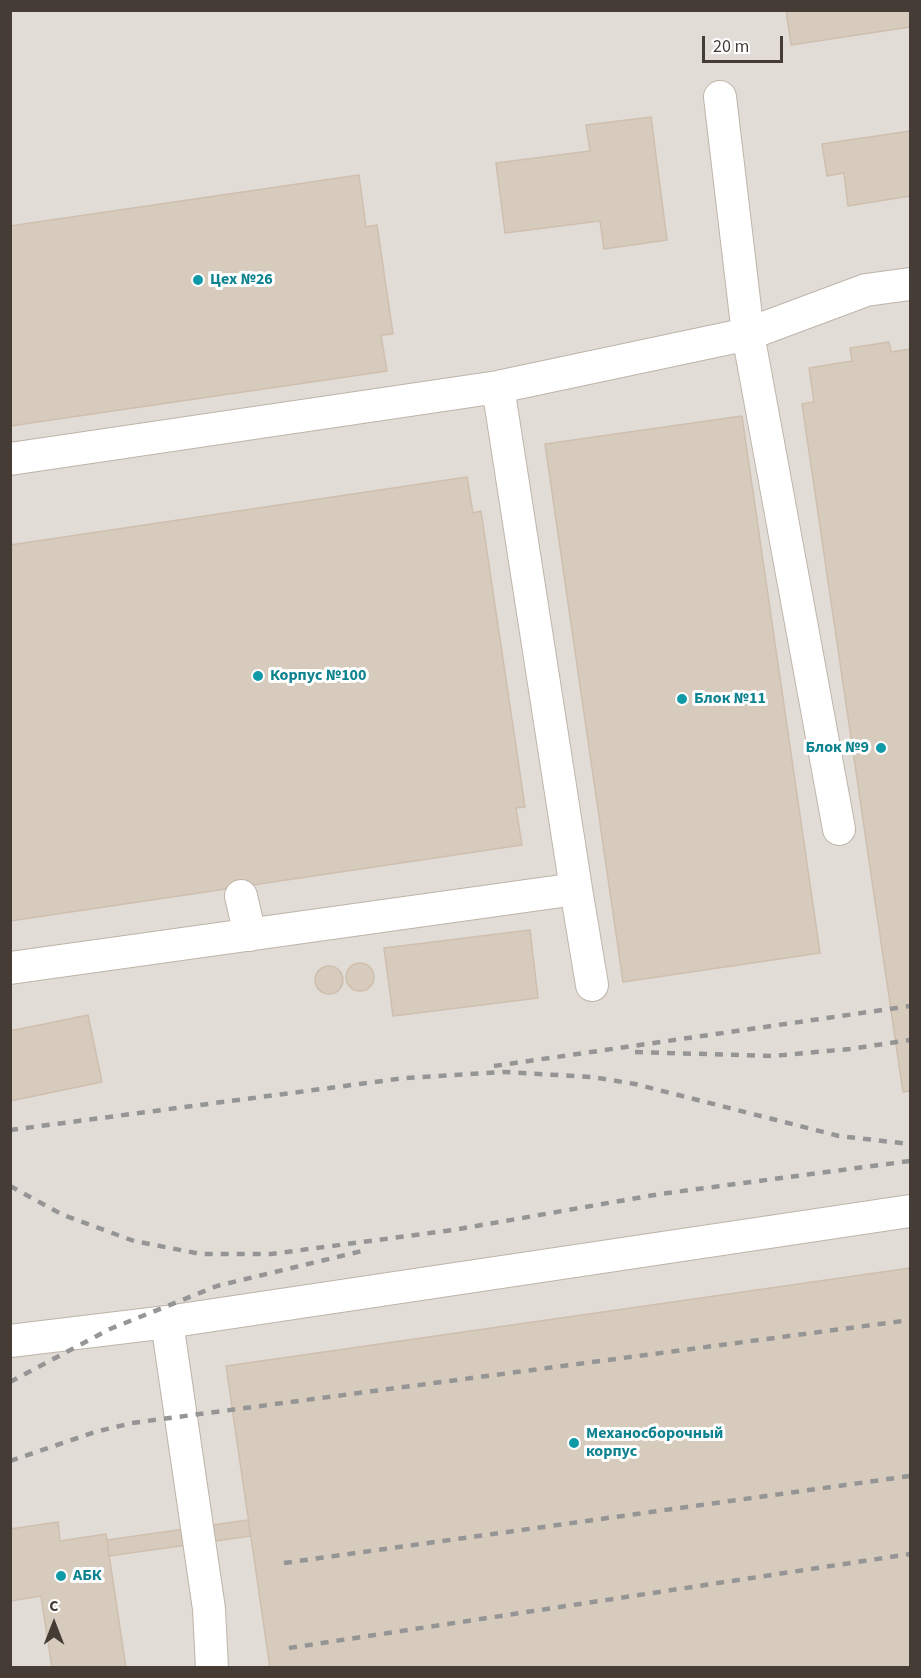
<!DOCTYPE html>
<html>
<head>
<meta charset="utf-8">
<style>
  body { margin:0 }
  #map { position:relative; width:921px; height:1678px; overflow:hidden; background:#f3ede6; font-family:"Source Sans 3",sans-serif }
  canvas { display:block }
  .frame { position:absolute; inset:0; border:12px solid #453d35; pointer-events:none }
  .north { position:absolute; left:24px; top:1594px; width:60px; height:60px; -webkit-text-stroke:4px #fff; paint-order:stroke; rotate:0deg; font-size:16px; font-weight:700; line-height:24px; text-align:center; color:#453d35 }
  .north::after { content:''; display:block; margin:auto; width:21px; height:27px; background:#453d35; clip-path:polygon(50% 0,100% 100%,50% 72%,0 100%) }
  .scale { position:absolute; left:702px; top:36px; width:81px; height:27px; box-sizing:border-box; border:3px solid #453d35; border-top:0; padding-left:8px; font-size:18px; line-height:21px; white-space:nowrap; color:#453d35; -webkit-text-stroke:4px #fff; paint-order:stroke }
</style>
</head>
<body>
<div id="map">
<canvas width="921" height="1678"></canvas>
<div class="frame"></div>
<div class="north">С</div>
<div class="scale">20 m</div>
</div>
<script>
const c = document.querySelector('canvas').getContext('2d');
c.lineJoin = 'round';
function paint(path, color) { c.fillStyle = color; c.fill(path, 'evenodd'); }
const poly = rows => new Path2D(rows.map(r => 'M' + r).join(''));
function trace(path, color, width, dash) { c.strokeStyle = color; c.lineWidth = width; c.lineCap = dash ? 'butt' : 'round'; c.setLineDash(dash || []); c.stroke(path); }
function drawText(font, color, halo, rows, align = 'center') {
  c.font = font + ' "Source Sans 3",sans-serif'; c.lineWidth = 6; c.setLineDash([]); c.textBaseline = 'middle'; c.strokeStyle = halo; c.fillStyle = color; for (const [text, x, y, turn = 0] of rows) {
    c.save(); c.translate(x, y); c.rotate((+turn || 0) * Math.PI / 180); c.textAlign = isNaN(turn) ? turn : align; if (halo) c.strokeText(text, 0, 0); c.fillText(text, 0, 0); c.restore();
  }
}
paint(poly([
  [11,11,910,11,910,1667,11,1667]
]), '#e2dcd7');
const building = poly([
  [786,10,910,10,910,27,791,45,786,10],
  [651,117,667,240,604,249,600,221,505,233,496,163,590,151,586,125,651,117],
  [910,131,910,196,848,206,844,173,827,176,822,144,910,131],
  [359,175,366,227,377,225,393,334,381,335,387,371,10,426,10,226,359,175],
  [889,342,891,352,910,349,910,1091,903,1092,802,404,814,402,809,368,852,361,850,348,889,342],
  [742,416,820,953,623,982,545,444,742,416],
  [467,477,473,513,481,511,525,807,516,808,522,845,10,921,10,545,467,477],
  [530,930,538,998,393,1016,384,948,530,930],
  '346 977a14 14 0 1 1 28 0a14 14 0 1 1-28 0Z',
  '315 980a14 14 0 1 1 28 0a14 14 0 1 1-28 0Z',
  [88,1015,102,1082,10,1101,10,1031,88,1015],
  [910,1268,910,1668,270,1668,226,1366,910,1268],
  [248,1520,251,1536,109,1556,107,1540,248,1520],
  [58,1522,60,1541,106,1534,126,1668,52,1668,41,1596,10,1601,10,1529,58,1522]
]);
paint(building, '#d7cbbe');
trace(building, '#cfbfae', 1.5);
const minor = poly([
  [720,97,748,334,839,829],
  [10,459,498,387,748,334,866,290,910,284],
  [576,889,592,985],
  [241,896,250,935],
  [10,968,576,889,498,387],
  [167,1322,209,1609,212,1668],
  [10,1341,167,1322,910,1211]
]);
trace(minor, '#beb4a8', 34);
trace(minor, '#fff', 32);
trace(poly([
  [635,1052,772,1056,850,1049,910,1040],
  [494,1066,910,1006],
  [10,1130,405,1078,504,1072,592,1077,635,1084,839,1136,910,1144],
  [10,1186,63,1215,134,1241,201,1254,271,1254,453,1230,660,1194,910,1161],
  [10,1382,110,1329,217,1286,366,1250],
  [10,1461,95,1432,132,1423,910,1320],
  [284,1563,910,1476],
  [289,1648,910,1554]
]), '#959595', 4.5, [8, 8]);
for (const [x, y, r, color] of [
  [198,280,6,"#0f9aa8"],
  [258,676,6,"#0f9aa8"],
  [682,699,6,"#0f9aa8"],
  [881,748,6,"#0f9aa8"],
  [574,1443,6,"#0f9aa8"],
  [61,1576,6,"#0f9aa8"]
]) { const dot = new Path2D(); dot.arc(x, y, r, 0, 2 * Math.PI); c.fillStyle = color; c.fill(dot); trace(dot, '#fff', 2); }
drawText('bold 16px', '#0d838f', '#fff', [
  ["Цех №26",210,280],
  ["Корпус №100",270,676],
  ["Блок №11",694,699],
  ["Блок №9",869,748,"right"],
  ["Механосборочный",586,1434],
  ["корпус",586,1452],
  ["АБК",73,1576]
], 'left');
</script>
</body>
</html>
